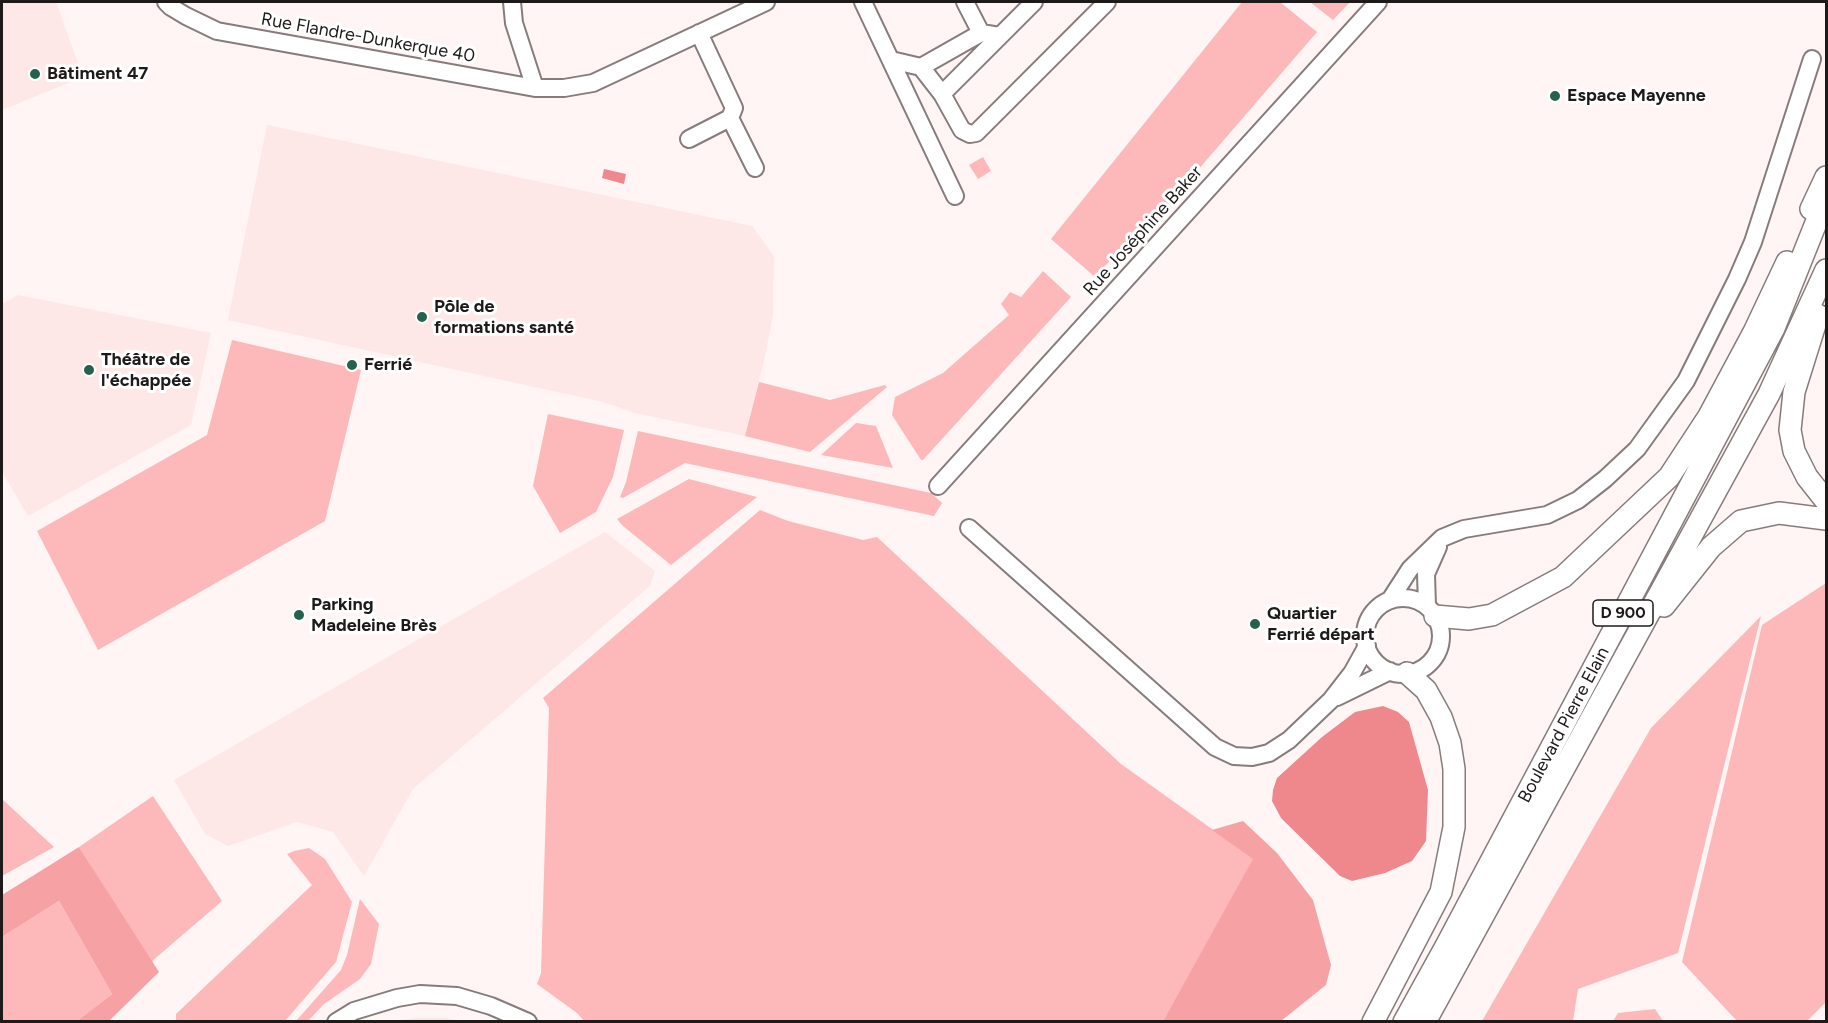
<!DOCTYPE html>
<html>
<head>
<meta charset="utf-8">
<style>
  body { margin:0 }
  #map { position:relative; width:1828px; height:1023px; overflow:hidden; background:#fff5f4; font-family:Figtree,sans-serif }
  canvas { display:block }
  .frame { position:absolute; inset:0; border:3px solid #1e1a1a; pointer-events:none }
</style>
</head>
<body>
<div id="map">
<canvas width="1828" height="1023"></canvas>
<div class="frame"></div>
</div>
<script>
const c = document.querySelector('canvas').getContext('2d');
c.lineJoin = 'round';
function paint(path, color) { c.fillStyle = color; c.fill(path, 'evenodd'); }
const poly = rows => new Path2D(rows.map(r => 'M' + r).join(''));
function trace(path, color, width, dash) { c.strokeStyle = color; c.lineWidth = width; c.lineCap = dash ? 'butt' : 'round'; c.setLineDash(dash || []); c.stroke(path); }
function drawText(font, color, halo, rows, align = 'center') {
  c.font = font + ' Figtree,sans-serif'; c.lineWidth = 6; c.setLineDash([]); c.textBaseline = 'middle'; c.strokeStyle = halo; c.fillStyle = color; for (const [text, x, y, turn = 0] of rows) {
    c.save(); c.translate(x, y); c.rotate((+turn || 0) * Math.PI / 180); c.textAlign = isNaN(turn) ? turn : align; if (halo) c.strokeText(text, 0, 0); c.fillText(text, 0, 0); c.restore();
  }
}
paint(poly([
  [2,2,56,2,83,77,2,110],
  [267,125,752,226,774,256,773,316,763,365,745,436,635,413,603,402,228,320],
  [18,295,211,333,191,425,28,516,2,472,2,304],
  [605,532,655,571,650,586,413,789,364,876,333,832,297,822,228,846,205,834,174,780],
  [414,1018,445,1018,465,1021,395,1021]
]), '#fde7e7');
paint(poly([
  [1242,2,1280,2,1317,32,1122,258,1116,254,1095,277,1051,239],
  [1310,2,1350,2,1333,20],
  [983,157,991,171,978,179,969,165],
  [1043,271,1071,297,923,460,921,460,892,415,895,397,943,373,1009,315,1001,304,1010,292,1021,297],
  [232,340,361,370,325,521,98,650,37,531,207,435],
  [759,382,830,400,885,385,887,387,810,452,745,436],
  [548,414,624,430,613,477,596,512,560,533,533,486],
  [856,423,876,426,893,468,821,455],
  [638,431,931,493,942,503,934,516,685,463,623,498,620,497,626,482],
  [689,479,757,497,671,565,623,526,617,519],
  [760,510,788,521,863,540,877,537,1121,764,1254,859,1163,1021,584,1021,577,1013,537,984,541,973,549,708,543,698],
  [1826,583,1826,1002,1807,1021,1737,1021,1682,962,1762,625],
  [1761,616,1678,953,1578,989,1573,1021,1482,1021,1651,728],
  [153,796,222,901,151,962,79,847],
  [2,799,54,847,2,876],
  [309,848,325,859,352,902,336,962,285,1021,176,1021,176,1014,312,885,287,854,294,851],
  [360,899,379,924,371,964,360,979,324,1004,309,1020,310,1021,296,1021,341,970,347,955],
  [59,901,112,994,77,1021,2,1022,2,937],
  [1655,1009,1663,1021,1613,1021,1618,1013]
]), '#fdb8b9');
paint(poly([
  [1243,821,1277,853,1313,900,1331,965,1326,985,1281,1021,1163,1021,1253,859,1212,830],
  [79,847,159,972,109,1021,77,1021,112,994,59,901,2,937,2,895]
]), '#f6a2a4');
paint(poly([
  [604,169,626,174,624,184,602,178],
  [1383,706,1398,712,1409,722,1428,790,1426,841,1412,861,1385,873,1352,881,1340,876,1281,818,1272,801,1273,790,1277,778,1322,737,1355,712]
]), '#ee888c');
const minor = poly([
  [166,2,171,7,186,16,217,31,535,88,564,88,593,83,766,2],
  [512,2,514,23,535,88],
  [863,2,955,196],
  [965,2,981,33],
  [891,60,921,67,942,94,962,130,970,134,976,133,1107,2],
  [921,67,981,33,1000,36],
  [942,94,1034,2],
  [730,118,755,168],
  [689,139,730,118,734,108,699,33],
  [938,486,1378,2],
  [969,528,1215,747,1234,756,1252,757,1269,753,1289,740,1331,700,1352,673,1367,646],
  '1365 636a38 38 0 1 1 76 0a38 38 0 1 1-76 0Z',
  [1390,600,1410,569,1442,538,1464,529,1547,515,1578,500,1605,479,1637,449,1686,381,1737,279,1753,242,1812,59],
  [1427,606,1426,574,1438,547],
  [1337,697,1390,671],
  [336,1022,354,1011,397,998,420,994,457,996,491,1006,528,1022]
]);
const major = poly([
  [1811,209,1826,177],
  [1818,315,1794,392,1790,430,1794,451,1807,477,1826,501],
  [1664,606,1711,547,1741,521,1779,513,1826,519],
  [1435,616,1469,619,1492,615,1563,577,1669,477,1709,416,1754,332,1787,262],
  [1373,1022,1441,892,1454,827,1454,769,1450,743,1441,717,1426,690,1407,673],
  [1404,1022,1446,946,1774,328,1826,198],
  [1425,1022,1769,394,1826,270]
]);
trace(minor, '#877c7c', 20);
trace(major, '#877c7c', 24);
trace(minor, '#fff', 16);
trace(major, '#fff', 21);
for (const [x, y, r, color] of [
  [35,74,6,"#25624d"],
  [1555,96,6,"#25624d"],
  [422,317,6,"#25624d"],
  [352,365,6,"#25624d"],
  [89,370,6,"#25624d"],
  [299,615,6,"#25624d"],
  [1255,624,6,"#25624d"]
]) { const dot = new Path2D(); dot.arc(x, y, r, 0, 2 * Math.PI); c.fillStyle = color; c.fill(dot); trace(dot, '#fff', 2); }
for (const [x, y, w] of [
  [1623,613,60]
]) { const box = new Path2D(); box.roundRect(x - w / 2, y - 13, w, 26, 4.5); c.fillStyle = '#fff'; c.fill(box); trace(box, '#1e1a1a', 1.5); }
drawText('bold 16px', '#1e1a1a', null, [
  ["D 900",1623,613]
]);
drawText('18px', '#1e1a1a', '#fff', [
  ["Rue Flandre-Dunkerque 40",368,38,10],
  ["Rue Joséphine Baker",1143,231,-48],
  ["Boulevard Pierre Elain",1564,725,-62]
]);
drawText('bold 18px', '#1e1a1a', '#fff', [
  ["Bâtiment 47",47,74],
  ["Espace Mayenne",1567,96],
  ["Pôle de",434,307],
  ["formations santé",434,328],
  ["Théâtre de",101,360],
  ["l'échappée",101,381],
  ["Ferrié",364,365],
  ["Parking",311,605],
  ["Madeleine Brès",311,626],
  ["Quartier",1267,614],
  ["Ferrié départ",1267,635]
], 'left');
</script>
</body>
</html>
